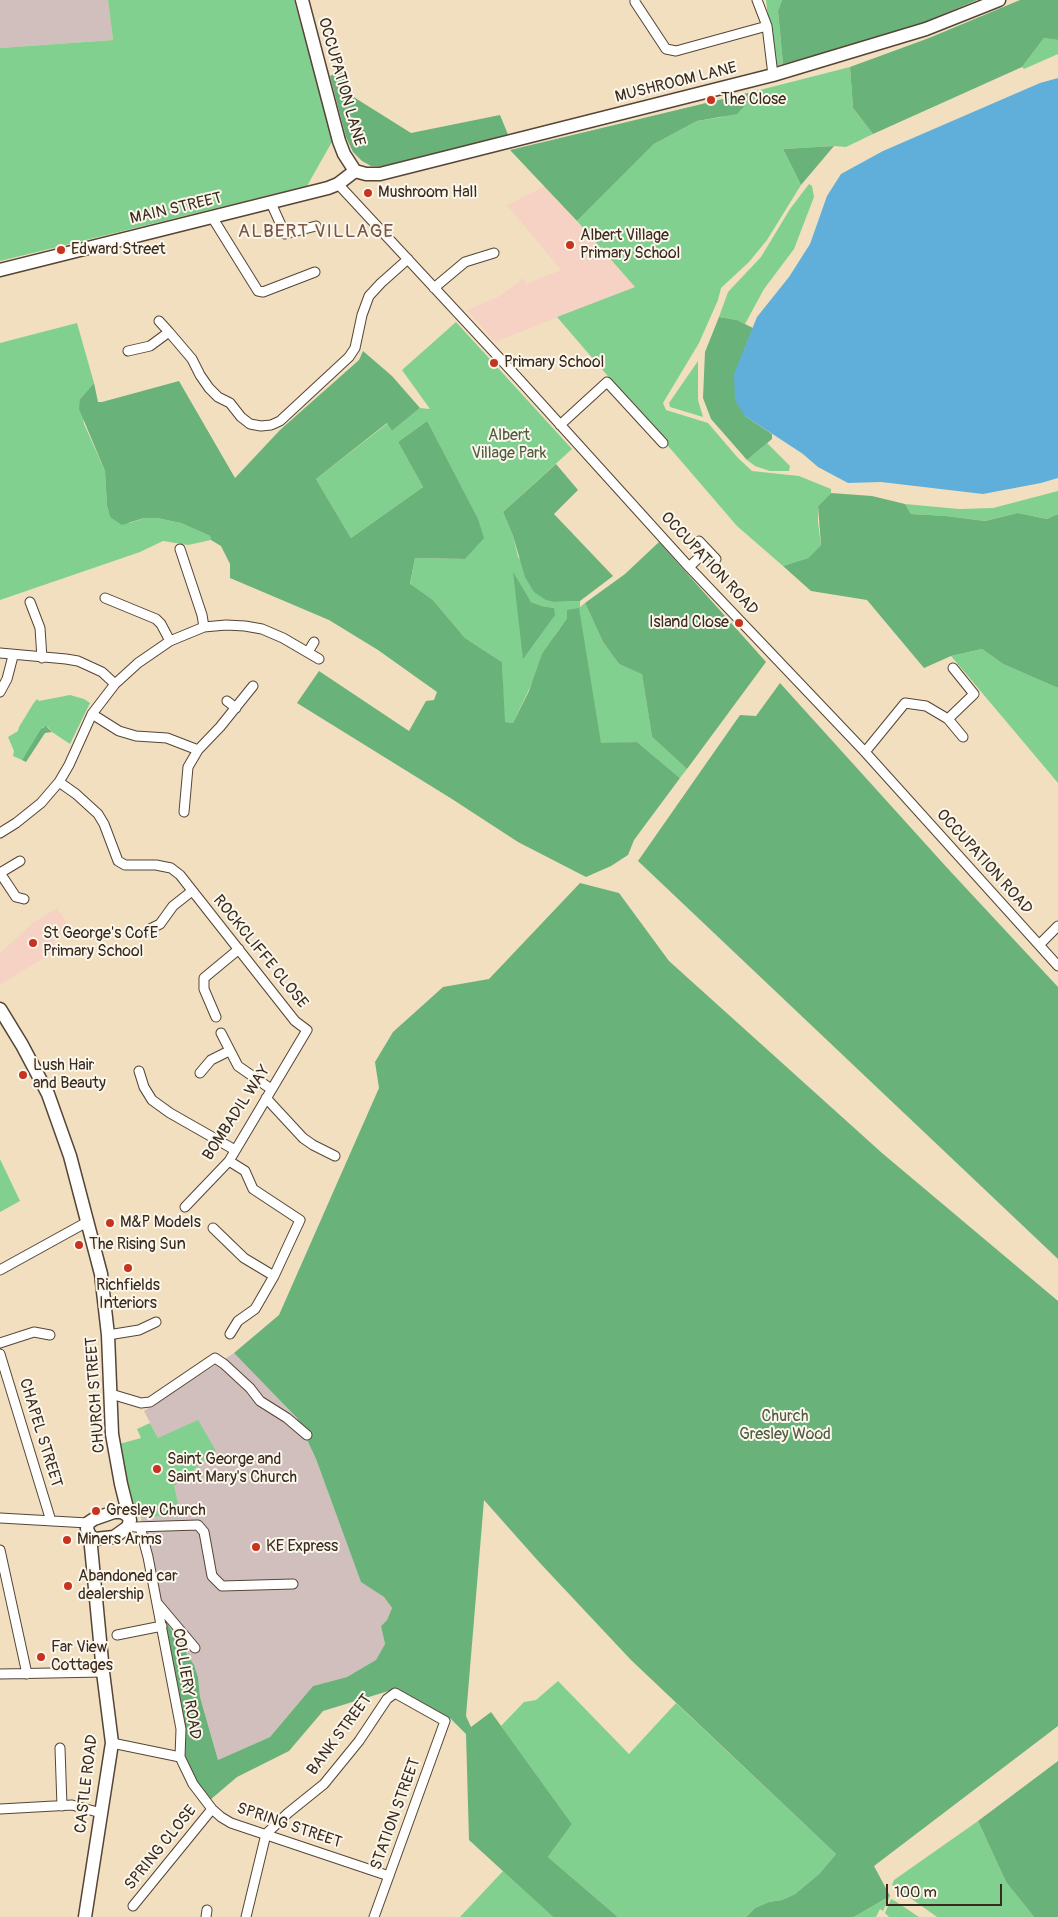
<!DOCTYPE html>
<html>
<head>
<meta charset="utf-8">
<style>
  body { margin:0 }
  #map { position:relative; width:1058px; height:1917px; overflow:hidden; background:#f1dfc0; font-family:Pangolin,sans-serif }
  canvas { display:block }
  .scale { position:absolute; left:886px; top:1884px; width:116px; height:22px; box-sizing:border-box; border:2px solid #3b2a1e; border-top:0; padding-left:6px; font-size:15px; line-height:18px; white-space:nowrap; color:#3b2a1e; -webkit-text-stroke:4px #fbf7ec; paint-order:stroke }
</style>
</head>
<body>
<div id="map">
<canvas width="1058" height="1917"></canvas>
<div class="scale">100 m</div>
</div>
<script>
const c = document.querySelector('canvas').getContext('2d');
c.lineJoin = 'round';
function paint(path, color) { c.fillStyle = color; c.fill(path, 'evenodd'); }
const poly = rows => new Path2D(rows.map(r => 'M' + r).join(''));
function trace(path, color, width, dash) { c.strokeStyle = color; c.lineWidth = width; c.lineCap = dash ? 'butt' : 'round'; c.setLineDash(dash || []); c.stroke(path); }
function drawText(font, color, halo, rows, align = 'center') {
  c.font = font + ' Pangolin,sans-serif'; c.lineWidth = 4; c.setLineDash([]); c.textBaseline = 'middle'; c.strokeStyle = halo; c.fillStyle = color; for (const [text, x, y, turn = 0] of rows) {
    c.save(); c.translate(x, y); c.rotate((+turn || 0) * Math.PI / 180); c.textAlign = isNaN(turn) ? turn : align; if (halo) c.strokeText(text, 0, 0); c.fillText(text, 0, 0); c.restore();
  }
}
paint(poly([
  [545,186,635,287,495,342,467,310,500,296,523,278,526,284,561,270,507,205],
  [57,908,70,928,52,937,58,949,0,985,0,953,34,922]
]), '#f6d2c4');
paint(poly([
  [0,0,108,0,113,40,0,48],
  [234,1353,297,1418,316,1459,361,1581,384,1597,392,1608,387,1620,381,1626,385,1644,376,1661,347,1677,313,1686,270,1737,218,1760,200,1697,198,1677,194,1665,154,1602,142,1537,141,1517,172,1516,171,1508,179,1507,158,1438,144,1411]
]), '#d1bfbe');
paint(poly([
  [108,0,294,0,333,140,307,186,0,261,0,48,113,40],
  [766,0,782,0,778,11,783,64,774,66],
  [1044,38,1058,40,1058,54,1024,69,1022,67],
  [850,67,853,108,873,134,846,147,834,146,783,149,801,185,767,240,749,262,721,288,718,300,699,343,663,403,666,410,708,423,738,458,752,471,799,476,831,489,831,493,818,506,818,522,821,545,808,558,783,566,737,526,557,317,635,287,577,221,654,144,697,121,722,117,746,104,752,92],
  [809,184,812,186,814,197,794,249,764,289,745,324,737,320,719,317,728,292,761,257,790,209],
  [456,322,572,449,503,512,513,536,518,557,554,602,580,601,580,607,585,603,603,642,619,664,642,673,652,737,687,769,680,778,637,742,601,744,567,618,555,635,513,723,504,722,502,662,465,638,433,600,410,585,415,558,465,559,427,421,398,442,423,487,351,538,316,479,388,423,392,431,420,408,430,409,402,370],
  [522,589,531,602,542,606,554,608,523,658],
  [77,323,94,383,80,399,84,424,105,471,107,506,110,517,130,523,144,518,157,518,181,523,210,536,211,540,188,545,163,541,140,552,0,600,0,343],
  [698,361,698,400,703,417,670,407,669,403],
  [767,443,790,466,789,471,770,471,755,466,747,460],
  [1058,491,1058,514,1047,519,1018,513,985,521,946,516,911,514,905,504,959,509,993,508],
  [982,649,1003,664,1058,688,1058,783,951,656],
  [70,695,84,699,90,703,70,744,52,732,48,727,43,727,22,760,13,756,14,751,8,737,18,731,19,727,33,704,37,699,39,701],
  [0,1159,20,1201,0,1212],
  [198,1420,216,1451,174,1486,179,1507,171,1508,173,1516,141,1517,133,1509,119,1444,141,1438,137,1429,150,1423,158,1438],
  [558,1681,629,1754,676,1703,836,1854,819,1874,795,1894,782,1900,769,1902,755,1908,746,1917,618,1917,548,1857,572,1824,501,1726,524,1702,536,1700],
  [978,1821,1006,1882,1034,1917,937,1917,892,1885,894,1880],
  [503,1871,553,1917,460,1917],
  [890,1896,883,1911,880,1909,876,1917,854,1917],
  [891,1899,895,1901,919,1917,889,1917,885,1913]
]), '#82d090');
paint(poly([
  [782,0,977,0,907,30,783,64,778,11],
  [1020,0,1058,0,1058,40,1044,38,1022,67,873,134,853,108,850,67,929,38],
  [341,70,352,96,411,133,500,115,509,137,382,167,371,166,362,161,353,152,346,137,330,76],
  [752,92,746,104,737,114,697,121,654,144,577,221,510,150],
  [834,146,801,185,783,149],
  [719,317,737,320,753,328,744,350,745,416,772,434,772,439,747,460,711,419,703,398,705,352],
  [363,351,392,376,420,408,392,431,387,423,316,479,351,538,423,487,398,442,427,421,478,519,484,538,465,559,415,558,410,584,433,600,465,638,502,662,505,722,513,723,529,691,542,654,567,618,567,610,579,608,601,743,637,742,680,778,634,840,628,855,611,866,586,877,518,842,452,799,297,703,319,671,409,731,426,701,434,700,437,692,378,650,329,620,230,578,230,564,221,546,211,540,210,536,181,523,157,518,144,518,122,525,110,517,107,506,105,471,79,409,80,399,94,383,98,402,102,402,179,381,235,478,280,430,359,360],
  [556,464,578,490,554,514,613,576,580,601,554,602,546,600,534,592,525,577,513,536,503,512],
  [831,493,872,496,905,504,911,514,946,516,985,521,1018,513,1047,519,1058,514,1058,688,1003,664,982,649,951,656,924,668,867,600,811,591,783,566,808,558,821,545,818,506],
  [659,542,766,662,687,769,652,737,642,674,619,664,603,642,585,603,625,574],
  [513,572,531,602,542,606,554,608,555,615,523,659],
  [780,683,950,871,1058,987,1058,1259,638,861,740,715,756,716],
  [46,726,52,732,45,733,26,762,22,760,41,729],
  [580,883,619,893,669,961,882,1153,1058,1301,1058,1726,874,1866,890,1896,854,1917,746,1917,755,1908,769,1902,782,1900,795,1894,819,1874,836,1854,631,1660,539,1562,484,1500,466,1716,471,1727,491,1712,572,1824,548,1857,618,1917,553,1917,469,1840,466,1734,451,1719,395,1689,323,1711,289,1751,237,1777,210,1800,191,1775,184,1757,163,1617,194,1665,198,1677,200,1697,218,1760,270,1737,313,1686,347,1677,376,1660,385,1644,381,1626,387,1620,392,1608,384,1597,361,1582,316,1459,297,1418,234,1353,279,1315,379,1088,375,1062,393,1032,443,987,489,979],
  [1058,1761,1058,1917,1034,1917,1006,1882,978,1821]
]), '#69b27a');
paint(poly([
  [1058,78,1058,478,1041,483,983,494,881,482,848,483,818,467,803,454,745,416,735,400,734,374,757,317,789,277,810,244,827,196,841,174,883,151,1040,83]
]), '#5fafda');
const street = poly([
  [635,0,635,2,666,49,676,51,767,26],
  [757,0,767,26,773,75],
  [338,184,518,378,689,567,865,752,1058,966],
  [271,203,285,234,316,226],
  [212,217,258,291,263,292,315,272],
  [434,288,465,262,494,253],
  [159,321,169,332],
  [128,351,150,346,169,332,192,359,200,375,209,388,218,397,230,403,241,417,250,424,261,426,271,425,280,421,349,357,355,348,362,315,369,296,381,283,408,259],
  [560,425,607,382,663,443],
  [699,541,716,559],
  [180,549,202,615,204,627],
  [689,567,707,550],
  [105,598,156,619,161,624,170,641],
  [30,602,40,628,42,658],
  [308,652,314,642],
  [0,653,66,659,78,661,102,672,115,684],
  [0,692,7,679,13,656],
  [227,701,236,708],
  [92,714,119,731,136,736,167,738,198,750],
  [948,719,974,694,953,668],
  [865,752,905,703,926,706,948,719,963,737],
  [59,782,76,794,98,814,104,824,118,861,125,865,156,865,171,868,180,875,295,1021,307,1030,229,1161,185,1207],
  [184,812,188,767,198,750,220,727,253,686],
  [0,833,16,823,41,803,59,782,69,765,92,714,115,684,138,663,170,641,204,627,226,625,245,626,262,629,283,638,319,659],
  [0,873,16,897,24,899],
  [0,873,20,861],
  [148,930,160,924,173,906,192,891],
  [1039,945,1058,926],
  [216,1017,204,989,204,978,239,949],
  [221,1033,238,1066,271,1089],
  [139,1071,144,1087,152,1100,170,1113,235,1150],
  [200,1073,211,1060,229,1051],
  [266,1098,303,1138,313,1145,335,1156],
  [229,1161,245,1171,253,1189,300,1220,274,1276,255,1309,238,1321,230,1334],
  [213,1228,244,1258,274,1276],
  [0,1270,87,1222],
  [108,1335,139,1330,156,1322],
  [0,1343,34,1332,50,1335],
  [0,1354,51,1521],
  [111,1394,141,1403,150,1402,215,1358,224,1364,250,1388,260,1401,287,1418,307,1435],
  [0,1518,88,1523],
  [135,1527,198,1525,204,1532,212,1576,222,1586,293,1584],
  [140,1527,148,1557,181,1729,180,1757,193,1784,212,1809,221,1817,231,1823,389,1876],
  [0,1550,27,1674],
  [158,1604,195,1648],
  [117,1635,162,1626],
  [0,1674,103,1672],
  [112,1743,180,1757],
  [60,1748,62,1806],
  [0,1809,72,1805,101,1813],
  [133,1906,212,1809],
  [206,1917,207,1910],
  [246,1917,266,1834,288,1813,324,1784,359,1741,387,1699,395,1693,445,1721,374,1917]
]);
const secondary = poly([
  [302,0,339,141,344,154,355,171],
  [355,171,366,174,380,174,773,75,926,29,999,0],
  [0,270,328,188,338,184,355,171],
  [0,1009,22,1045,48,1094,70,1156,101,1274,108,1335,112,1434,121,1484,130,1520,128,1527,114,1537,95,1539,90,1536],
  [85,1917,112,1743,103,1672,90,1536,87,1529,88,1523,94,1519,114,1512,122,1512,127,1515,130,1520]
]);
trace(street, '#564536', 11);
trace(secondary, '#564536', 15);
trace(street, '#fff', 9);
trace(secondary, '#fff', 12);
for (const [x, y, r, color] of [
  [711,100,5,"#c8321e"],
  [368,193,5,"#c8321e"],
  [570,245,5,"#c8321e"],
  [61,250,5,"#c8321e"],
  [494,363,5,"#c8321e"],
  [739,623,5,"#c8321e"],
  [33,943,5,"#c8321e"],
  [23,1075,5,"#c8321e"],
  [110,1223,5,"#c8321e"],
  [79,1245,5,"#c8321e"],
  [128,1268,5,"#c8321e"],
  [157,1469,5,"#c8321e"],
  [96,1511,5,"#c8321e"],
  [67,1540,5,"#c8321e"],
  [256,1547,5,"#c8321e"],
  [68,1586,5,"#c8321e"],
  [41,1657,5,"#c8321e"]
]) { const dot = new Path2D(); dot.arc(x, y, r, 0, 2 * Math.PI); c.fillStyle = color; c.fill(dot); trace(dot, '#fbf7ec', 2); }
drawText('16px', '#3b2a1e', '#fbf7ec', [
  ["OCCUPATION LANE",341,82,74],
  ["MUSHROOM LANE",676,83,-14],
  ["MAIN STREET",176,209,-13],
  ["OCCUPATION ROAD",709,564,47],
  ["OCCUPATION ROAD",984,862,48],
  ["ROCKCLIFFE CLOSE",260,952,51],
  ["BOMBADIL WAY",237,1113,-57],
  ["CHURCH STREET",96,1395,-94],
  ["CHAPEL STREET",40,1433,73],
  ["COLLIERY ROAD",186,1684,81],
  ["BANK STREET",340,1735,-53],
  ["CASTLE ROAD",87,1784,-83],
  ["STATION STREET",396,1814,-70],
  ["SPRING STREET",289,1826,19],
  ["SPRING CLOSE",161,1848,-51]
]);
drawText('16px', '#3b2a1e', '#fbf7ec', [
  ["The Close",721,100],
  ["Mushroom Hall",378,193],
  ["Albert Village",580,236],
  ["Primary School",580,254],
  ["Edward Street",71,250],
  ["Primary School",504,363],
  ["Island Close",729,623,"right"],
  ["St George's CofE",43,934],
  ["Primary School",43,952],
  ["Lush Hair",33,1066],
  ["and Beauty",33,1084],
  ["M&P Models",120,1223],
  ["The Rising Sun",89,1245],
  ["Richfields",128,1286,"center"],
  ["Interiors",128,1304,"center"],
  ["Saint George and",167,1460],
  ["Saint Mary's Church",167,1478],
  ["Gresley Church",106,1511],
  ["Miners Arms",77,1540],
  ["KE Express",266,1547],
  ["Abandoned car",78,1577],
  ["dealership",78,1595],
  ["Far View",51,1648],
  ["Cottages",51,1666]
], 'left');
drawText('16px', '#505c40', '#fbf7ec', [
  ["Albert",509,436],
  ["Village Park",509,454],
  ["Church",785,1417],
  ["Gresley Wood",785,1435]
]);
c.letterSpacing = '1px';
drawText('19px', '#795447', '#fbf7ec', [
  ["ALBERT VILLAGE",316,232]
]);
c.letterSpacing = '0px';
</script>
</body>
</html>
